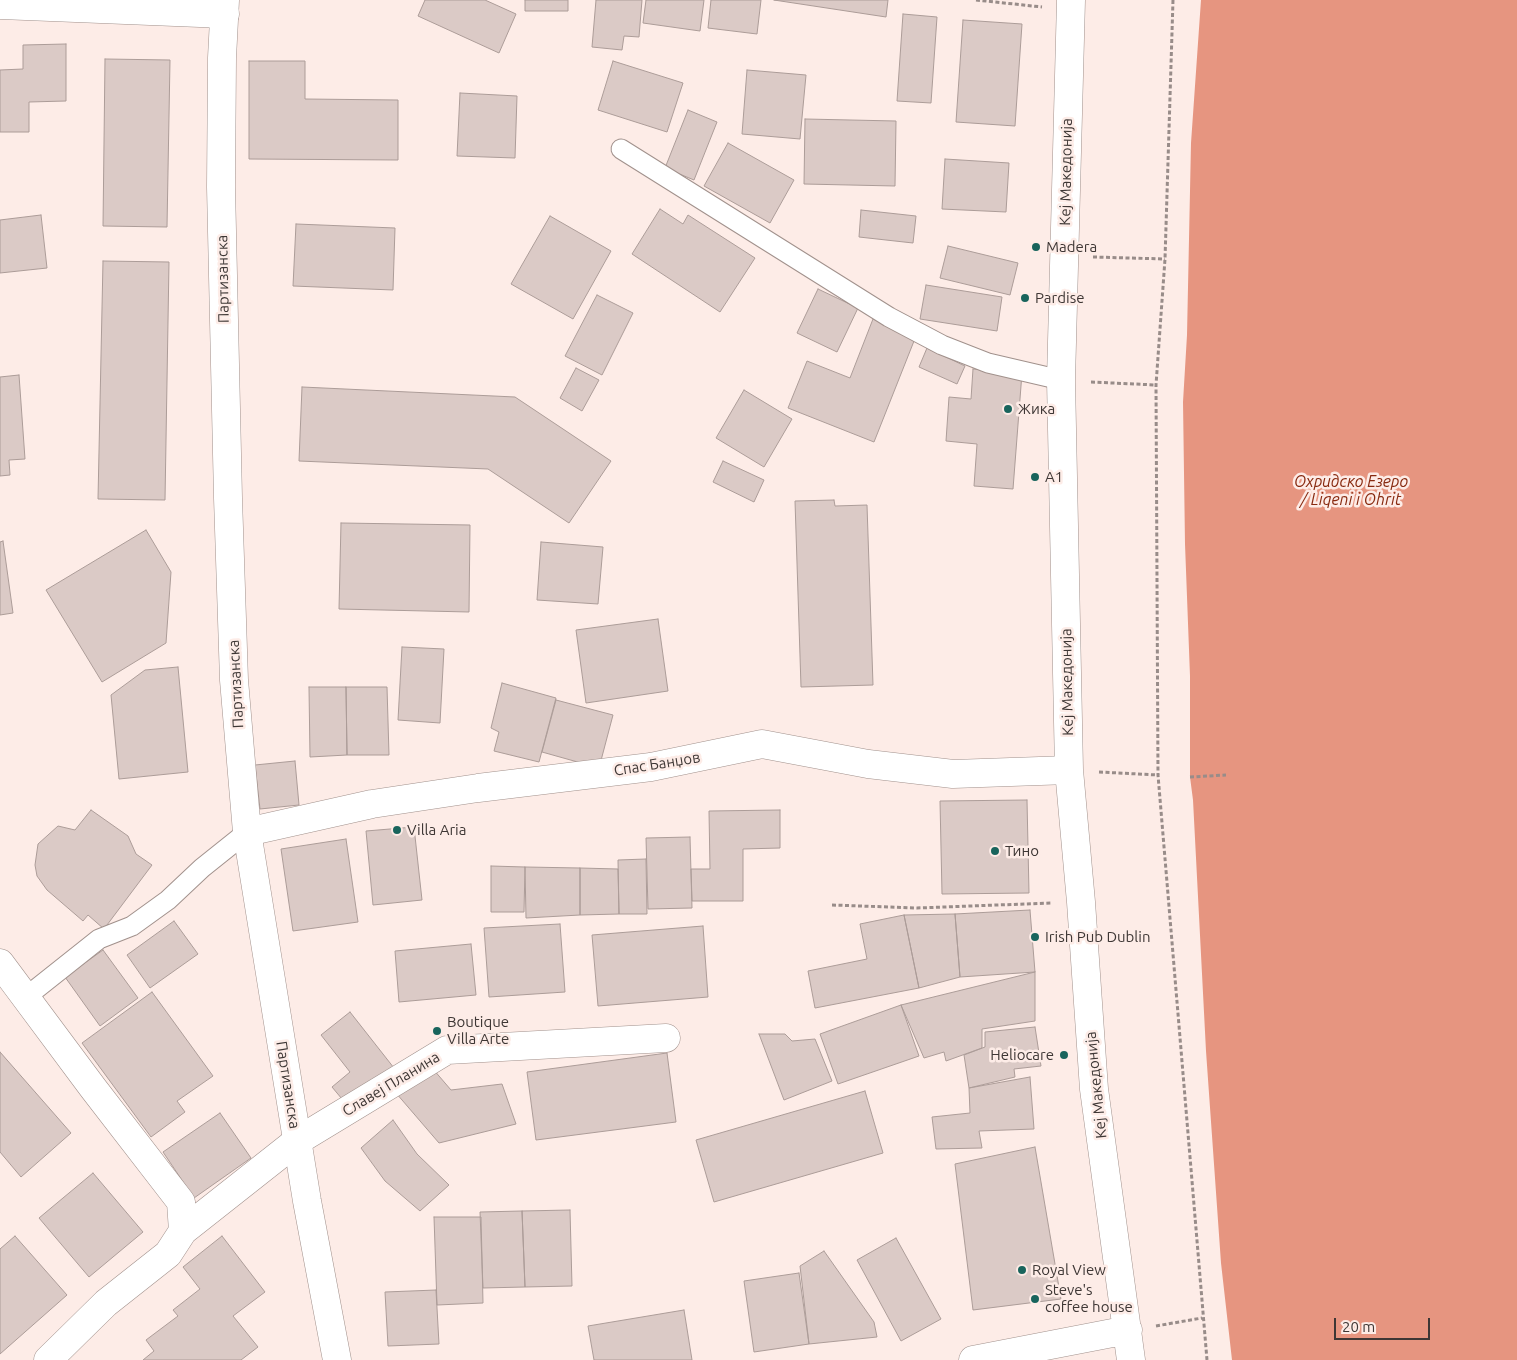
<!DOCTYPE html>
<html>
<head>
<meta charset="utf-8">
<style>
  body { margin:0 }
  #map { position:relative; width:1517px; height:1360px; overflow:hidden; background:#fdece7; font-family:Ubuntu,sans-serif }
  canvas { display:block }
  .scale { position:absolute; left:1334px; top:1318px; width:96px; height:22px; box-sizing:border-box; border:2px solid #3e3735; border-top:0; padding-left:6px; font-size:15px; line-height:18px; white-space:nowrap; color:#3e3735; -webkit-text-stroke:4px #fdece7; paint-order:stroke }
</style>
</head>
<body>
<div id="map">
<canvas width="1517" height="1360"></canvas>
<div class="scale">20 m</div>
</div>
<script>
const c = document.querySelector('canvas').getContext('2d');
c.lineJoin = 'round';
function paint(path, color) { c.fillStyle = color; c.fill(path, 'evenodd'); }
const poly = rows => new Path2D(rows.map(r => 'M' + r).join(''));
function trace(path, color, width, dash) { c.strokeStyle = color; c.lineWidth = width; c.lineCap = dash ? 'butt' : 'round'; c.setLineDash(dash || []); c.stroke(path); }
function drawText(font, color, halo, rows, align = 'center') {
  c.font = font + ' Ubuntu,sans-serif'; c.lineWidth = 5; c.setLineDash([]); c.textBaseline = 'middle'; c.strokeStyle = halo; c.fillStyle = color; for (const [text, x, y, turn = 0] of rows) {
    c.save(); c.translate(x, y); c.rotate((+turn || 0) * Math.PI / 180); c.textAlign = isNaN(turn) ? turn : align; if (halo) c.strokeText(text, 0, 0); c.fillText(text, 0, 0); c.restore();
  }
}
paint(poly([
  [1201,0,1517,0,1517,1360,1232,1360,1221,1263,1206,1051,1193,800,1190,777,1190,676,1185,544,1183,402,1187,335,1191,143]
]), '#e69580');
const building = poly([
  [425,0,485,0,516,14,499,53,418,16,425,0],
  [525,0,568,0,568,11,525,11,525,0],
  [596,0,642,0,639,37,624,36,622,50,592,47,596,0],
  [646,0,704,0,700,31,643,23,646,0],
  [711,0,761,0,757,34,708,28,711,0],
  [774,0,888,0,886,17,774,0],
  [903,14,937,17,931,103,897,101,903,14],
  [963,20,1022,24,1015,126,956,122,963,20],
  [66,44,66,101,29,102,29,132,0,132,0,70,23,69,23,45,66,44],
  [105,59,170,60,167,227,103,226,105,59],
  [249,61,305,61,305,99,398,100,398,160,249,159,249,61],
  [613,61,683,83,667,132,598,110,613,61],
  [747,70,806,75,800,139,742,134,747,70],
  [460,93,517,96,515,158,457,156,460,93],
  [688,110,717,122,694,180,665,168,688,110],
  [805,119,896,121,895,186,804,184,805,119],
  [728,143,794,180,770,223,704,186,728,143],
  [945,159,1009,163,1006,212,942,209,945,159],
  [660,209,683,224,688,215,755,258,720,312,632,254,660,209],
  [861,210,916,216,913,243,859,237,861,210],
  [41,215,47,268,0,273,0,220,41,215],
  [550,216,611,251,573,319,511,284,550,216],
  [296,224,395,228,393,290,293,286,296,224],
  [948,246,1018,263,1010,295,940,278,948,246],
  [103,261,169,262,165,500,98,499,103,261],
  [926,285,1002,297,997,331,920,319,926,285],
  [818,289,858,308,837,352,797,333,818,289],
  [597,295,633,313,602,375,565,356,597,295],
  [873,319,916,336,874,442,788,408,807,361,850,378,873,319],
  [927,348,965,366,957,384,919,367,927,348],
  [576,368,599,380,582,411,560,398,576,368],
  [973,369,1022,373,1013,489,974,486,977,444,946,441,949,397,971,399,973,369],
  [19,375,25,459,9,460,10,475,0,476,0,377,19,375],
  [302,387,515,397,611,461,569,523,488,469,299,461,302,387],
  [744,390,792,419,764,467,716,438,744,390],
  [723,461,764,480,754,502,713,482,723,461],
  [834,500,835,506,867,505,873,685,801,687,795,501,834,500],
  [341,523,470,525,469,612,339,609,341,523],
  [146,530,171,572,166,643,102,682,46,590,146,530],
  [3,541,13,613,0,615,0,542,3,541],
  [541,542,603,547,598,604,537,600,541,542],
  [658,619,668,691,586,703,576,630,658,619],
  [402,647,444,649,440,723,398,720,402,647],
  [178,667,188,772,119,779,111,695,145,670,178,667],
  [502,683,556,698,539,762,494,751,499,732,491,728,502,683],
  [309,687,346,687,347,755,310,757,309,687],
  [346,687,387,687,389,755,347,755,346,687],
  [556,700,613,715,599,768,542,752,556,700],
  [295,761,299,805,260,809,255,765,295,761],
  [1027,800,1029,893,942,894,940,801,1027,800],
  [91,810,128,836,136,854,152,865,104,929,88,915,83,921,47,890,37,876,35,865,38,844,58,826,75,830,91,810],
  [780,810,780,848,743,849,743,901,692,901,691,869,710,869,709,811,780,810],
  [414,827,422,900,373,905,366,831,414,827],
  [690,837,692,908,648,909,646,838,690,837],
  [346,839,358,922,293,931,281,849,346,839],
  [646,859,647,914,619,914,618,860,646,859],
  [491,866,525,867,524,912,491,912,491,866],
  [525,867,580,868,580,915,526,918,525,867],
  [580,868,618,869,619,914,580,915,580,868],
  [1030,910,1035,972,960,977,955,914,1030,910],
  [955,914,960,977,919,988,904,915,955,914],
  [904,915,919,988,815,1008,808,971,867,959,860,924,904,915],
  [174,921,198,954,150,988,127,955,174,921],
  [560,924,565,992,489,997,484,928,560,924],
  [703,926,708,997,598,1006,592,935,703,926],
  [471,944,476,995,399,1002,395,951,471,944],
  [103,950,138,998,100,1026,65,977,103,950],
  [1035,972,1035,1021,982,1029,982,1048,946,1061,944,1052,924,1058,901,1005,1035,972],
  [152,992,213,1076,177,1101,185,1112,151,1137,82,1043,152,992],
  [901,1005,919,1056,838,1084,820,1034,901,1005],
  [350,1012,394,1068,347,1105,332,1087,350,1072,321,1035,350,1012],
  [1035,1027,1041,1066,1014,1069,1015,1077,969,1088,964,1055,985,1047,985,1032,1035,1027],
  [759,1034,785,1034,792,1041,815,1039,832,1081,784,1100,759,1034],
  [0,1052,71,1133,21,1177,0,1152,0,1052],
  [667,1053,676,1122,536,1140,527,1072,667,1053],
  [433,1069,451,1090,502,1084,516,1124,439,1143,396,1093,433,1069],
  [1030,1077,1034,1129,979,1131,982,1148,936,1149,932,1117,970,1113,969,1088,1030,1077],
  [865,1091,883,1153,714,1202,696,1140,865,1091],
  [220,1113,251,1158,194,1198,163,1152,220,1113],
  [393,1120,417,1154,449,1185,420,1211,385,1181,361,1148,393,1120],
  [1035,1147,1061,1299,973,1310,955,1164,1035,1147],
  [93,1173,143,1232,89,1277,39,1218,93,1173],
  [570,1210,572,1286,525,1287,522,1211,570,1210],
  [522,1211,525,1287,483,1288,480,1212,522,1211],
  [434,1217,481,1217,483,1303,437,1305,434,1217],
  [15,1236,67,1295,0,1354,0,1249,15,1236],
  [222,1236,265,1292,233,1316,258,1347,241,1360,143,1360,154,1351,146,1340,178,1316,173,1310,200,1289,183,1267,222,1236],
  [896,1238,941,1319,901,1341,857,1260,896,1238],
  [824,1251,874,1322,877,1337,809,1344,800,1266,824,1251],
  [799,1273,809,1344,754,1352,744,1281,799,1273],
  [436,1290,439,1344,388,1346,385,1292,436,1290],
  [684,1310,692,1360,594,1360,588,1326,684,1310]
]);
paint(building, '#dbcac6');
trace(building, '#ac9c98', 1);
const lane = poly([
  [621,149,889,317,942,345,988,363,1061,380],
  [26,997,99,939,132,926,168,900,202,868,247,832]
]);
const street = poly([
  [1071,0,1061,380,1069,770,1081,902,1094,1089,1131,1360],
  [0,5,225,14],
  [247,832,372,804,478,788,651,767,762,744,868,764,953,774,1069,770],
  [0,963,93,1088,181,1202,183,1231,168,1254,106,1303,48,1360],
  [183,1231,297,1141,447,1050,666,1038],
  [973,1360,1128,1330]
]);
const secondary = poly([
  [225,0,222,58,221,187,228,498,234,680,247,832,307,1201,337,1360]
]);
trace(lane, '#a1918c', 21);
trace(street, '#a1918c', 29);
trace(secondary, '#a1918c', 29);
trace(poly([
  [976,0,1042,7],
  [1173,0,1165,259,1156,385,1158,775,1207,1360],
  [1093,257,1165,259],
  [1091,382,1156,385],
  [1099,772,1158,775],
  [1190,777,1226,775],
  [832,905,917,908,1051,903],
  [1156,1326,1202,1318]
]), '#988c89', 3, [4, 2.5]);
trace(lane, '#fff', 19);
trace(street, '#fff', 28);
trace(secondary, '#fff', 28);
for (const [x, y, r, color] of [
  [1036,247,5,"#18645c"],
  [1025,298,5,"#18645c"],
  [1008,409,5,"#18645c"],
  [1035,477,5,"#18645c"],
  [397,830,5,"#18645c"],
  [995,851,5,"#18645c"],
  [1035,937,5,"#18645c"],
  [437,1031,5,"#18645c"],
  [1064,1055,5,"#18645c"],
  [1022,1270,5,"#18645c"],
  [1035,1299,5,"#18645c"]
]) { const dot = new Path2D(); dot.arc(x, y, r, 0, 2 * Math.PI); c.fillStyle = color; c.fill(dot); trace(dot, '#fdece7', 2); }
drawText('15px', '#3e3735', '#fdece7', [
  ["Кеј Македонија",1066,172,-89],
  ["Партизанска",223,279,-91],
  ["Кеј Македонија",1067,682,-91],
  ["Партизанска",236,684,-93],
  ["Спас Банџов",657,764,-9],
  ["Славеј Планина",391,1084,-31],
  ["Партизанска",288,1085,81],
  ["Кеј Македонија",1096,1085,-96]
]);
drawText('15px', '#3e3735', '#fdece7', [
  ["Madera",1046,247],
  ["Pardise",1035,298],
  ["Жика",1018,409],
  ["A1",1045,477],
  ["Villa Aria",407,830],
  ["Тино",1005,851],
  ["Irish Pub Dublin",1045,937],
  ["Boutique",447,1022],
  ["Villa Arte",447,1039],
  ["Heliocare",1054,1055,"right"],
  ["Royal View",1032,1270],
  ["Steve's",1045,1290],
  ["coffee house",1045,1307]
], 'left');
drawText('italic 16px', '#882a10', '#fdece7', [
  ["Охридско Езеро",1351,482],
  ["/ Liqeni i Ohrit",1351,500]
]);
</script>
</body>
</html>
